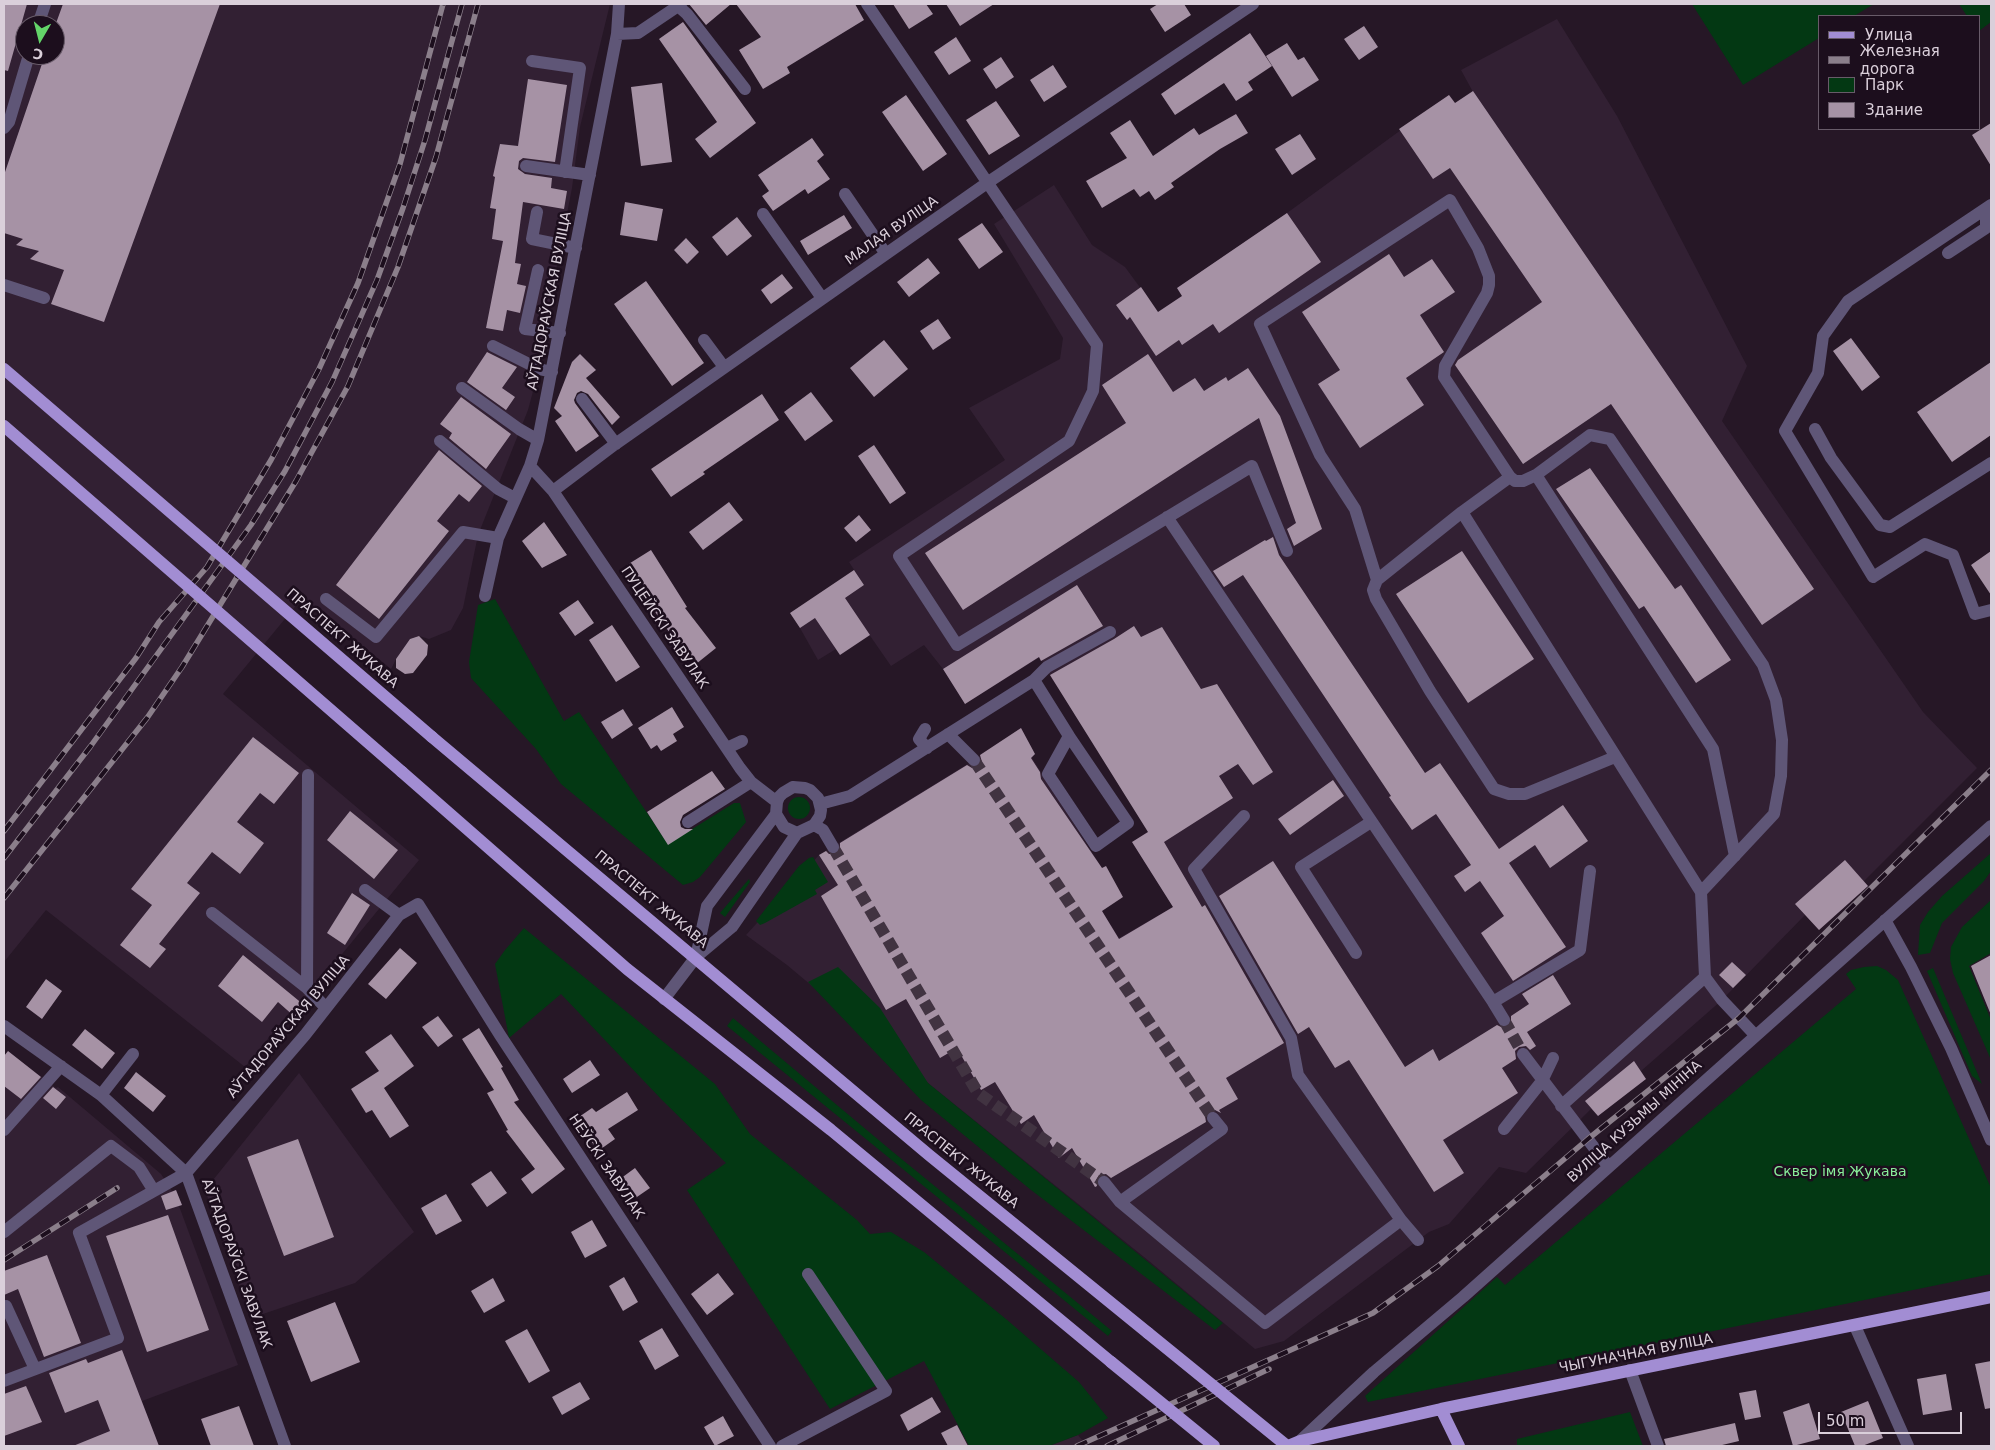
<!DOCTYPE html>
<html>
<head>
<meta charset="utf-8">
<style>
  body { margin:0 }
  #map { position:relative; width:1995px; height:1450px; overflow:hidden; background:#261726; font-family:"DejaVu Sans",sans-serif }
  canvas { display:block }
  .frame { position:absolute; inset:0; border:5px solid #dacfda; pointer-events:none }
  .legend { position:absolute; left:1818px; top:15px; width:162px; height:115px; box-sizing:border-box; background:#1c0e1d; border:1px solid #685b69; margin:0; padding:6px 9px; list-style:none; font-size:15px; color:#dacfda }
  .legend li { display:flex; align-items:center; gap:10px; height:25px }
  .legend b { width:25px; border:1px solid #685b69 }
  .north { position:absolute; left:15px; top:15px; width:50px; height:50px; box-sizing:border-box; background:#1c0e1d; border:1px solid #685b69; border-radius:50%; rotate:188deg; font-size:14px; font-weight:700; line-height:20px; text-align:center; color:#dacfda }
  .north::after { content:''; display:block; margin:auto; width:18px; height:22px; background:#63d469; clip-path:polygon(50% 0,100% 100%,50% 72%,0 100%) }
  .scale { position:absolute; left:1818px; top:1412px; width:144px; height:22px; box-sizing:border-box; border:2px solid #dacfda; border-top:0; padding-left:6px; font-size:15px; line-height:18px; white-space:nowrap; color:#dacfda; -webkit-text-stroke:4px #1c0e1d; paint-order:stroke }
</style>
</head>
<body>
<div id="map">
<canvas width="1995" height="1450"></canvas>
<div class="frame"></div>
<ul class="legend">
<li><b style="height:6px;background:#a28dd3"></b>Улица</li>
<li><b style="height:6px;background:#8b7f8b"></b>Железная дорога</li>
<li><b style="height:14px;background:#033813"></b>Парк</li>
<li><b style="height:14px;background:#a692a5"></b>Здание</li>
</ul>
<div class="north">С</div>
<div class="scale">50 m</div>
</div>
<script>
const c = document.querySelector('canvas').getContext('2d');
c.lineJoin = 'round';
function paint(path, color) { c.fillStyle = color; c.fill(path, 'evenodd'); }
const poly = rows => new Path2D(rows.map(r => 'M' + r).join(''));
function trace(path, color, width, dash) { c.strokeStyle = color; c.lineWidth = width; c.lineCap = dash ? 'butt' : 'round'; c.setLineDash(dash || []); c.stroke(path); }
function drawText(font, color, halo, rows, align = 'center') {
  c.font = font + ' "DejaVu Sans",sans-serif'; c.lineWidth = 5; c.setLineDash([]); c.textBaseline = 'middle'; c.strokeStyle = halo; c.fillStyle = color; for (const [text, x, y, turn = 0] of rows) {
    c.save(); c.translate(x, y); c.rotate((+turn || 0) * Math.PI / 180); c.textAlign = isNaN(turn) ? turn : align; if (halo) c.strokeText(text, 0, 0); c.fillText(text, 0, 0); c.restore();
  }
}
paint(poly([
  [4,4,610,4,580,127,572,188,543,337,539,369,528,410,478,535,463,608,451,630,429,639,419,636,410,639,396,659,391,669,303,597,223,694,419,860,302,1003,304,1005,295,1017,289,1013,245,1067,46,910,4,962],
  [25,25,55,25,55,55,25,55],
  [1557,19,1617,116,1747,366,1722,421,1923,712,1977,768,1864,881,1868,886,1819,930,1805,915,1722,1000,1641,1071,1646,1079,1598,1116,1591,1109,1526,1173,1499,1167,1449,1224,1429,1232,1284,1341,1255,1349,1149,1261,928,1083,787,965,746,935,819,855,974,760,1021,728,1035,754,1032,758,1102,868,1102,911,1119,938,1173,907,1132,842,1152,829,1052,679,1040,657,965,704,943,669,924,645,891,666,857,617,828,636,836,649,818,660,800,628,864,585,849,562,1005,460,969,408,1060,359,1063,338,994,224,1054,185,1092,245,1125,267,1158,312,1182,296,1177,288,1287,213,1449,95,1455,103,1473,92,1461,70],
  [10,1053,56,1088,58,1087,161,1174,172,1191,176,1190,182,1205,179,1206,238,1365,142,1401,159,1446,4,1446,4,1061],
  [299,1073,414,1232,355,1283,251,1318,205,1190],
  [1078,1435,1087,1446,1049,1446]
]), '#322033');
paint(poly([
  [1692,4,1874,4,1854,16,1819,16,1819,38,1743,85],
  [1959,4,1991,4,1991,22,1979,31,1979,16,1967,16],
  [495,599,564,721,579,712,668,844,734,803,740,803,746,822,700,877,693,882,683,885,561,784,536,749,471,678,469,662,478,605],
  '788 808a11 11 0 1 1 22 0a11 11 0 1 1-22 0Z',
  [1991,853,1991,871,1984,881,1942,923,1930,953,1918,955,1920,925,1928,912,1942,896],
  [813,857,828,882,815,890,817,894,765,923,760,925,756,921,799,866,809,858],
  [749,879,750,882,725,917,720,913],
  [1991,900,1991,953,1969,966,1991,1020,1991,1060,1953,973,1950,959,1951,947,1962,927],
  [524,928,715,1084,750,1134,857,1220,870,1234,891,1232,924,1252,1006,1319,1079,1382,1108,1418,1078,1435,1049,1446,969,1446,924,1361,830,1409,687,1190,726,1163,662,1100,561,994,509,1038,495,964,505,950],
  [1877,966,1886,970,1898,980,1991,1188,1991,1274,1368,1402,1365,1396,1497,1277,1505,1285,1856,989,1846,974,1851,970,1864,967],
  [838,967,880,1008,928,1083,1223,1323,1215,1330,1031,1190,921,1100,808,982],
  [1933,968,1982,1084,1972,1076,1927,971],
  [733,1018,893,1152,1112,1331,1108,1336,727,1026],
  [1630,1412,1643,1446,1517,1446,1517,1439]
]), '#033813');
paint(poly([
  [4,4,27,4,8,71,4,70],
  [63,4,220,4,104,322,51,304,64,270,30,259,39,251,16,245,23,239,4,233,4,175,45,55,55,55,55,26],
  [689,4,731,4,706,25],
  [736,4,855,4,864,20,787,67,790,73,763,89,739,50,761,37],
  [893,4,926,4,933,14,909,29],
  [946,4,994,4,960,26],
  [1158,4,1184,4,1191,15,1165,32,1150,9],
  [683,22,756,123,710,158,695,139,717,122,659,39],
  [1364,26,1378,47,1359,60,1344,39],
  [1250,33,1272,66,1248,82,1253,90,1236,101,1224,83,1175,115,1161,94],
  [956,37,971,61,949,75,934,52],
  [1287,43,1298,60,1304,57,1319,80,1292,97,1266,56],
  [1001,57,1014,77,996,89,983,69],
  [1053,65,1067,87,1044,102,1030,80],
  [528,79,567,85,555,162,523,158,519,161,518,169,525,174,552,178,551,188,567,191,564,209,523,202,515,263,521,264,517,284,526,286,520,313,507,310,503,331,486,328,503,241,492,239,496,209,490,208,495,177,493,176,500,144,518,146],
  [662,83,672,162,641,166,631,87],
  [1473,91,1814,589,1762,625,1611,404,1523,464,1455,365,1458,360,1542,302,1450,168,1433,179,1399,129,1449,95,1455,103],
  [906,95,947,154,923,171,882,112],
  [996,101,1020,136,989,155,966,120],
  [1236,114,1248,133,1220,149,1171,183,1174,187,1155,200,1149,191,1140,197,1134,189,1102,208,1086,181,1127,158,1110,133,1130,120,1153,156,1194,128,1199,135],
  [1991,123,1991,166,1972,135],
  [1300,134,1316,159,1292,175,1275,149],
  [812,138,824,155,817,161,830,179,808,194,805,189,773,211,762,196,769,191,758,175],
  [625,202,663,209,657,241,620,235],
  [1287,213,1321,262,1219,333,1213,324,1182,345,1179,340,1156,356,1130,317,1127,320,1116,305,1141,287,1158,312,1182,296,1177,288],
  [844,215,852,228,808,255,800,241],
  [737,217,752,236,727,256,712,237],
  [982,223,1003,252,979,269,958,239],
  [686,238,699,252,687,264,674,250],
  [1389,254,1404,277,1432,259,1455,292,1420,315,1444,352,1406,378,1424,405,1360,448,1318,384,1340,370,1302,312],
  [928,258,940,273,909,297,897,282],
  [782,274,793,288,771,304,761,290],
  [646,281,704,363,672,386,614,304],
  [938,319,951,338,933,350,920,331],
  [1851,338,1880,377,1862,391,1833,351],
  [884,340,908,369,874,397,850,368],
  [487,352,517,367,502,388,515,397,506,410,467,382],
  [580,354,596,370,586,378,620,417,612,425,588,394,581,391,577,393,574,400,575,403,599,436,576,452,555,421,562,416,554,408,572,362],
  [1148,354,1173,392,1195,378,1204,391,1226,377,1228,381,1248,368,1280,416,1322,529,1294,546,1287,529,1296,523,1259,418,963,610,925,553,1126,423,1102,385],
  [1991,362,1991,435,1952,462,1917,412],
  [811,392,833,421,805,441,784,412],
  [762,394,779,420,703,472,705,474,671,497,651,469],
  [461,397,511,434,486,469,449,438,452,433,440,424],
  [874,445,906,493,890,504,858,456],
  [439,450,482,486,469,502,459,494,437,521,449,531,379,619,336,585],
  [1590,468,1675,589,1681,585,1731,660,1696,683,1644,606,1639,609,1556,489],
  [729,502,743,520,703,550,689,532],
  [859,515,871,530,856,542,844,528],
  [544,522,567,555,542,568,522,541],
  [1273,537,1279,555,1425,773,1440,763,1499,849,1563,805,1588,841,1550,868,1535,845,1509,863,1566,947,1513,981,1481,933,1504,916,1480,881,1465,892,1454,876,1471,865,1436,814,1412,830,1389,797,1391,796,1243,575,1224,587,1213,571,1265,540,1266,541],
  [651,550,687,607,685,608,716,648,696,664,662,623,627,565],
  [1462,551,1534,659,1468,703,1396,594],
  [1991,551,1991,595,1971,565],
  [854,570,864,585,845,598,870,635,840,655,815,618,800,628,790,613],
  [1077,585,1103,626,1041,661,1039,657,965,704,943,669],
  [578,600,594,623,575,636,559,613],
  [612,625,640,667,616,682,589,640],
  [1134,626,1141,637,1162,627,1201,689,1217,684,1273,772,1253,785,1238,764,1219,776,1233,798,1164,842,1202,907,1205,905,1284,1043,1226,1078,1238,1099,1219,1110,1221,1113,1215,1110,1208,1111,1205,1116,1206,1122,1111,1178,1106,1174,1099,1175,1096,1180,1097,1186,1095,1187,1072,1148,1059,1158,1034,1115,1021,1124,995,1082,981,1090,957,1048,940,1058,906,999,886,1010,821,896,838,885,819,855,826,851,829,854,837,854,840,851,840,843,967,765,972,768,979,766,982,762,980,755,1021,728,1035,754,1031,758,1040,772,1041,779,1102,868,1106,866,1123,897,1102,911,1119,939,1173,907,1132,842,1148,832,1050,675,1114,639],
  [419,636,428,645,427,655,413,673,405,674,396,668,396,659,410,639],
  [672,707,684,727,673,734,677,741,661,751,657,745,651,749,638,728],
  [623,709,633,725,612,739,601,722],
  [253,737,299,773,274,804,260,793,237,822,264,843,240,874,212,852,187,883,200,893,159,944,166,949,150,968,120,945,152,905,131,889],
  [712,771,725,789,683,815,680,822,681,827,685,829,693,829,668,845,647,812],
  [1333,780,1344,796,1290,835,1278,819],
  [350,811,398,850,374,879,327,840],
  [1845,860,1868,886,1819,930,1795,904],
  [1273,861,1405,1067,1433,1049,1439,1061,1497,1025,1501,1027,1508,1027,1511,1023,1511,1016,1529,1004,1522,994,1553,975,1571,1004,1527,1032,1536,1046,1530,1050,1526,1046,1519,1047,1515,1051,1516,1059,1502,1068,1518,1093,1443,1140,1464,1173,1434,1192,1349,1060,1335,1068,1309,1027,1298,1034,1219,896],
  [352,893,370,905,345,945,327,933],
  [400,948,417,963,386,999,368,984],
  [243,955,304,1005,295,1017,278,1002,262,1022,218,986],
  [1991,955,1991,1015,1971,966],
  [1732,962,1746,975,1733,988,1719,975],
  [46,979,62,991,42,1019,26,1007],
  [438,1016,453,1036,438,1047,422,1027],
  [479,1028,503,1067,501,1068,519,1100,514,1102,565,1169,532,1194,521,1179,535,1169,506,1131,508,1130,487,1093,494,1090,462,1039],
  [85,1029,115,1053,102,1069,72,1045],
  [391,1034,414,1066,384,1088,409,1126,390,1138,372,1110,366,1113,351,1089,379,1071,365,1052],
  [8,1051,41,1077,21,1099,4,1086,4,1056],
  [590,1060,600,1075,572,1093,563,1079],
  [1634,1061,1646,1079,1598,1116,1585,1101],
  [136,1072,166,1096,153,1112,124,1088],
  [53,1087,66,1097,56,1109,43,1098],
  [627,1092,638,1110,608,1129,615,1139,598,1151,576,1119,592,1108,596,1112],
  [298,1139,334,1237,284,1256,247,1157],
  [635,1168,650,1188,634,1199,620,1179],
  [491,1171,507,1193,487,1207,471,1184],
  [176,1190,182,1205,166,1210,161,1196],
  [446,1194,462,1221,436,1235,421,1208],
  [168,1215,209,1330,147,1352,106,1236],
  [592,1220,607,1246,585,1258,571,1232],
  [47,1255,81,1343,44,1357,18,1289,4,1295,4,1271],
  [718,1273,734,1294,707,1315,691,1294],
  [624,1277,638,1302,623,1311,609,1286],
  [493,1278,505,1301,484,1313,471,1291],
  [335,1302,360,1362,311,1382,287,1321],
  [662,1328,679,1356,655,1370,639,1341],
  [527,1329,550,1371,529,1383,505,1341],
  [122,1350,159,1446,73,1446,110,1431,98,1400,65,1413,49,1373,86,1359,88,1363],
  [1991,1361,1991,1408,1985,1409,1975,1364],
  [1946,1374,1952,1410,1923,1415,1917,1379],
  [580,1382,590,1399,562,1415,552,1397],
  [26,1386,42,1422,4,1436,4,1394],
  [1756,1390,1761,1417,1745,1420,1739,1393],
  [932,1397,941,1412,908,1431,900,1415],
  [1868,1401,1883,1438,1862,1446,1855,1446,1841,1412],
  [1809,1403,1820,1439,1793,1446,1783,1412],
  [239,1406,254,1446,211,1446,201,1419],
  [723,1416,734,1436,715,1446,704,1427],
  [1735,1423,1739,1441,1718,1446,1666,1446,1664,1439],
  [957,1425,968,1446,948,1446,941,1433]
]), '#a692a5');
trace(poly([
  [974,760,1213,1118],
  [833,847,978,1093,1104,1182],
  [1504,1020,1523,1054]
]), '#413341', 12, [12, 6]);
trace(poly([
  [867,4,1097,345,1093,391,1069,441,899,556,957,645,1252,466,1287,551],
  [678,6,687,14,745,89],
  [38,25,45,4],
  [617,34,638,33,681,4],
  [532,61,580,68,565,172],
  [4,128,9,122,29,55],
  [526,166,590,175],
  [845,194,886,254],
  [1991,205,1848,301,1823,336,1818,373,1785,431,1873,577,1925,544,1953,555,1975,614,1991,610],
  [537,212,532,239,576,248],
  [763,214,822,298],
  [1948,253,1986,228,1986,209],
  [538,270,525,329,560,333],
  [4,285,44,298],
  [704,340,724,367],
  [493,346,539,369,552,372],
  [462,388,519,429,538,440],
  [582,399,616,444],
  [1815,429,1831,458,1880,525,1890,527,1991,463],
  [440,441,498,489,515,498],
  [530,466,553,491,740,768,751,782,777,802],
  [1536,475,1713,749,1735,856],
  [1510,477,1462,512,1377,580,1373,590,1376,599,1430,691,1494,789,1509,794,1525,794,1615,757],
  [553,491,614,445,987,183,1253,4],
  [1462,512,1701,892],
  [1167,517,1493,1002,1580,950,1590,871],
  [1377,580,1355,509,1320,455,1260,324,1450,200,1478,248,1489,276,1489,285,1487,293,1445,366,1444,377,1510,477,1515,481,1523,481,1536,475,1590,435,1610,439,1763,665,1776,700,1782,740,1781,776,1774,814,1701,892,1705,977,1722,1000,1755,1035],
  [485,596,498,538,530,466,538,440,617,34,619,4],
  [326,599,376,637,463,532,498,538],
  [1034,680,1069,736,1128,823,1096,846,1048,774,1069,736],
  [925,729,919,739,927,748],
  [948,734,974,760],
  [727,748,742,741],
  [308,775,307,988,326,1008],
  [793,787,805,788,810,790,818,798,821,810,820,816,814,825,797,833,784,827,776,814,777,802,779,797,783,793,793,787],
  [820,804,850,796,1034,680,1047,667,1110,632],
  [688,822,751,782],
  [814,825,823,830,833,847],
  [365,890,399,915],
  [212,913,307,988],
  [1885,920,1911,967,1951,1048,1991,1140],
  [1356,953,1301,867,1371,822],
  [696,957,707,906,776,814],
  [664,999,696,957,732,927,797,833],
  [1493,1002,1504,1020],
  [4,1026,101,1095,186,1173,285,1446],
  [1523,1054,1608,1166],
  [101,1095,133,1054],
  [1561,1106,1705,977],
  [1504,1129,1542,1081,1553,1058],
  [4,1130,61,1066],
  [1104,1182,1120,1202,1265,1323,1401,1220,1298,1075,1291,1038,1194,869,1244,816],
  [1120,1202,1222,1129,1213,1118],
  [1401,1220,1418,1240],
  [4,1232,111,1146,139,1167,154,1191],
  [4,1307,6,1306,35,1369],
  [1855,1326,1908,1446],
  [1630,1370,1658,1446],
  [4,1381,118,1338,79,1233,186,1173,305,1035,399,915,418,904,500,1035,770,1446],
  [1300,1441,1374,1372,1463,1297,1991,826],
  [782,1446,886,1391,808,1274]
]), '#5f5677', 12);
trace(poly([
  [432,737,929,1155,1148,1333],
  [402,772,627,969,831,1130,1111,1362],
  [1441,1409,1459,1446],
  [1288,1446,1300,1441,1441,1409,1991,1297]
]), '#a28dd3', 12);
const rail = poly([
  [4,831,136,658,159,622,207,567,271,460,319,369,358,283,400,164,443,4],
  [4,858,90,747,251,525,285,471,332,382,377,280,403,208,425,140,462,4],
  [4,898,147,718,182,667,296,481,348,386,398,267,436,157,478,4],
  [4,1260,117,1188],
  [1077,1446,1373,1313,1438,1266,1588,1139,1739,1018,1991,770],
  [1107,1446,1269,1369]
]);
trace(rail, '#8b7f8b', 5.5);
trace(rail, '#1c0e1d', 4, [11]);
trace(poly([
  [4,369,432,737],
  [4,426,402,772],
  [1148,1333,1287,1446],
  [1111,1362,1214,1446]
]), '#a28dd3', 12);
drawText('14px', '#dacfda', '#1c0e1d', [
  ["МАЛАЯ ВУЛІЦА",892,231,-35],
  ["АЎТАДОРАЎСКАЯ ВУЛІЦА",550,301,-79],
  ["ПУЦЕЙСКІ ЗАВУЛАК",664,628,56],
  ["ПРАСПЕКТ ЖУКАВА",342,639,41],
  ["ПРАСПЕКТ ЖУКАВА",651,900,40],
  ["АЎТАДОРАЎСКАЯ ВУЛІЦА",289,1027,-50],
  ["ВУЛІЦА КУЗЬМЫ МІНІНА",1635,1122,-42],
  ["ПРАСПЕКТ ЖУКАВА",961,1161,39],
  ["НЕЎСКІ ЗАВУЛАК",606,1167,56],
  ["АЎТАДОРАЎСКІ ЗАВУЛАК",236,1264,70],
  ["ЧЫГУНАЧНАЯ ВУЛІЦА",1636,1354,-11]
]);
drawText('14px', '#89ee9a', '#1c0e1d', [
  ["Сквер імя Жукава",1840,1172]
]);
</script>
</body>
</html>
